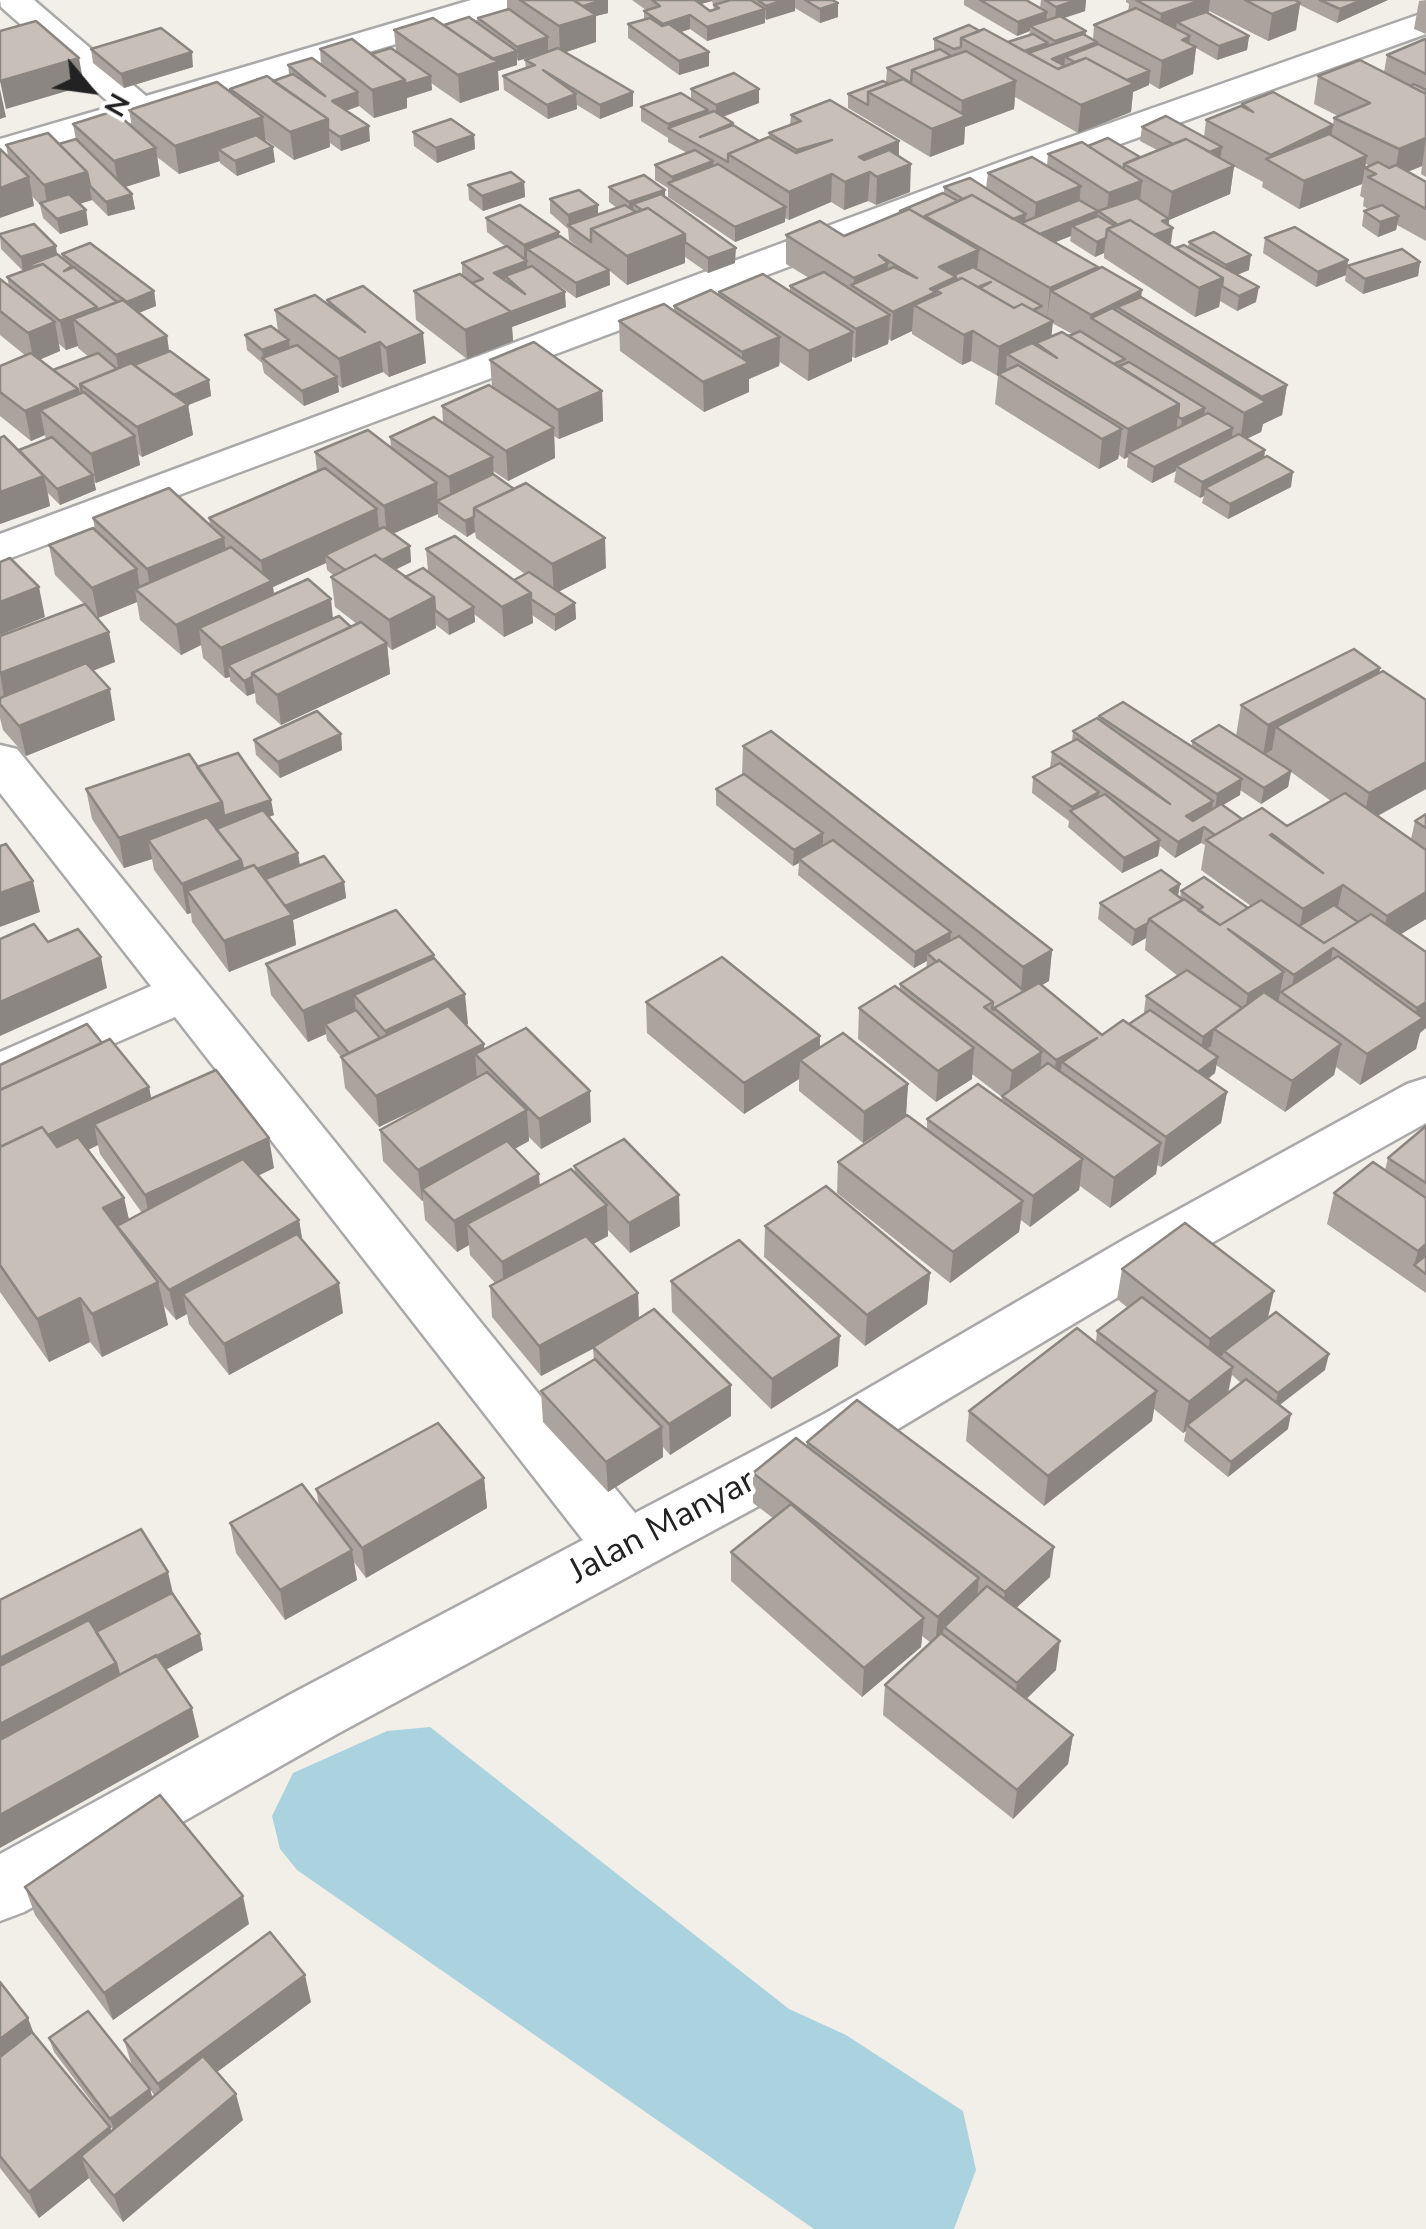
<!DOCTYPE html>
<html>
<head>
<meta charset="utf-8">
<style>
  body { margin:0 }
  #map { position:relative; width:1426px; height:2229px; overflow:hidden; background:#f2efe9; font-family:"Nunito Sans",sans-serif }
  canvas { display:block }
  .north { position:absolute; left:40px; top:40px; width:100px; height:100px; -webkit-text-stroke:8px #fff; paint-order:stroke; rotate:119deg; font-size:28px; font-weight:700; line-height:40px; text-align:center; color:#222 }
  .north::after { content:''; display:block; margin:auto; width:35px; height:45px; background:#222; clip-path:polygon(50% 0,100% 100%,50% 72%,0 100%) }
</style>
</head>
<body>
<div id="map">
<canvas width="1426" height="2229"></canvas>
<div class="north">N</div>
</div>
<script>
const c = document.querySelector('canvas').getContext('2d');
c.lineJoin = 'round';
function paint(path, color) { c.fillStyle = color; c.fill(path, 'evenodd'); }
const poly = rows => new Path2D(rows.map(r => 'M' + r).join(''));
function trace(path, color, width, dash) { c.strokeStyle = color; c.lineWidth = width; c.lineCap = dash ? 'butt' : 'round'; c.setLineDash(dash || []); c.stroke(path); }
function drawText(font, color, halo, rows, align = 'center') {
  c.font = font + ' "Nunito Sans",sans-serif'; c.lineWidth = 9; c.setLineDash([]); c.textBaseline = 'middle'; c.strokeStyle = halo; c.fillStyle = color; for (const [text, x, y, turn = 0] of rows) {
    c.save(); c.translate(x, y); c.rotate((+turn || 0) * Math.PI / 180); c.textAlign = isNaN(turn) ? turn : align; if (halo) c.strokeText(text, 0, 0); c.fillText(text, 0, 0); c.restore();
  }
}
paint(poly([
  [430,1727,789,2009,846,2035,963,2111,976,2170,954,2229,814,2229,297,1870,280,1849,272,1816,293,1773,387,1731]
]), '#aad3df');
const minor = poly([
  [0,0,34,0,146,96,471,0,525,0,520,7,0,162,0,139,113,106,1,7,0,0],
  [1426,12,1426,34,1034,175,0,562,0,534,1008,159,1426,12],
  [0,745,17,749,635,1513,824,1414,1125,1239,1407,1084,1426,1078,1426,1123,1165,1269,866,1448,337,1734,24,1912,0,1921,0,1854,291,1694,583,1540,175,1017,0,1093,0,1052,151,986,0,793,0,745]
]);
trace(minor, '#a9a9a9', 5);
paint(minor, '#fff');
paint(poly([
  [507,0,608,0,608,13,596,16,596,42,566,52,633,92,633,106,600,119,577,105,577,109,548,119,504,90,503,76,526,69,525,60,546,52,517,60,517,65,498,71,499,90,460,103,431,83,432,90,407,98,407,108,374,118,359,106,346,111,370,141,341,151,330,143,330,147,294,160,266,140,275,162,237,176,220,163,220,161,179,174,157,157,160,176,125,187,132,194,135,209,108,216,92,200,79,204,86,210,88,225,60,234,43,218,40,205,32,196,34,206,8,156,6,145,59,144,76,140,73,124,132,127,129,110,231,92,230,89,273,81,289,75,288,65,321,65,320,49,371,54,396,51,394,30,478,24,478,18,507,9],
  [632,0,832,0,838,3,838,17,820,23,795,8,795,11,765,19,765,23,707,41,690,29,681,32,709,52,709,66,679,75,628,38,628,24,644,19,644,11,646,10],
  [712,1,714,9,710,11,701,4],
  [964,0,1026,0,1040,8,1041,0,1086,0,1085,11,1064,18,1086,31,1086,36,1093,40,1094,25,1128,11,1129,4,1126,2,1126,0,1388,0,1337,23,1300,5,1296,30,1268,41,1209,11,1209,13,1249,36,1247,50,1217,60,1196,48,1193,74,1159,89,1149,83,1149,85,1133,92,1131,112,1078,133,1015,97,1014,109,965,127,964,144,930,157,848,108,848,94,886,82,887,68,934,51,934,39,980,31,1008,42,1029,35,1030,31,1017,36,964,5],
  [1426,0,1426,34,1414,29,1419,1],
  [1426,39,1426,177,1421,174,1422,166,1408,172,1426,182,1426,241,1397,225,1396,230,1378,237,1362,226,1364,211,1370,210,1363,206,1364,198,1360,196,1365,168,1370,166,1366,164,1362,184,1299,209,1262,187,1263,182,1226,162,1234,166,1230,194,1169,220,1171,243,1168,244,1176,248,1188,247,1189,242,1249,270,1237,275,1256,302,1237,311,1220,301,1219,307,1195,317,1104,258,1104,253,1095,257,1070,241,1071,236,1055,242,1098,267,1097,269,1287,385,1282,415,1263,424,1261,432,1246,439,1265,450,1264,457,1291,487,1228,519,1202,503,1204,496,1200,498,1174,482,1176,471,1152,483,1127,467,1128,457,1124,459,1119,455,1118,459,1099,469,995,404,998,376,971,361,962,365,912,334,912,331,891,341,889,339,888,344,855,358,852,357,852,361,808,381,780,362,779,366,749,379,749,392,704,412,620,351,619,321,674,311,674,306,719,296,719,292,790,292,790,286,809,278,786,264,786,235,844,236,944,193,944,187,986,188,988,173,1047,166,1048,154,1088,146,1140,157,1157,150,1140,141,1142,127,1204,137,1206,120,1242,106,1242,104,1333,124,1334,118,1338,116,1314,104,1318,76,1384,72,1387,55],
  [1052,323,1072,334,1051,336],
  [91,49,193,67,124,88,93,63],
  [691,89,759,103,723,117,733,123,733,125,759,141,769,137,769,133,790,125,791,115,899,141,899,156,910,192,876,205,868,201,844,210,831,202,789,220,785,218,785,222,735,242,668,197,668,188,655,180,655,165,687,153,668,142,668,138,641,121,641,107,691,99],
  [413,132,474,135,475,149,437,163,414,146],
  [524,182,525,197,483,211,469,200,468,185],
  [609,187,665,190,665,197,735,263,708,273,685,257,685,263,627,285,610,271,610,285,576,298,542,273,566,307,512,327,513,341,467,359,416,320,414,291,462,276,462,263,506,247,487,232,486,218,559,232,559,236,591,257,569,240,568,229,550,213,550,199,598,215,617,208,609,202],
  [0,234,57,254,63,259,62,254,154,291,156,306,138,313,167,336,169,351,209,380,211,396,188,405,193,435,142,457,138,454,140,465,96,483,94,482,96,490,60,505,48,493,50,506,0,524,0,437,19,450,46,440,45,435,31,441,0,416,0,366,26,356,0,335,0,279,9,286,7,277,23,271,1,249],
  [59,344,66,350,78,346,78,348,89,357,53,370,39,360,60,351],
  [1265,238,1348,260,1346,275,1316,287,1263,253],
  [1420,262,1418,276,1363,294,1345,281,1347,266],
  [327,300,426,363,389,377,383,372,342,388,338,385,339,392,304,406,264,373,262,363,247,350,245,335,278,331,275,310,328,305],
  [490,360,602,391,603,421,559,439,554,436,555,458,508,481,493,471,494,475,606,568,558,592,575,603,576,619,555,631,532,615,533,623,504,637,474,614,475,622,449,635,436,625,436,628,392,650,387,646,390,674,281,725,256,703,255,693,247,696,230,681,230,677,225,678,203,658,201,645,181,655,140,620,137,602,98,618,115,662,93,671,115,720,26,756,3,730,0,718,0,636,84,604,55,575,49,545,95,530,93,518,210,525,209,518,317,472,315,452,391,447,390,437,443,423,442,406,492,386],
  [438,514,438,517,467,537,475,532,476,538,525,574,514,580,426,549,428,571,405,577,395,570,411,562,410,546,393,534],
  [326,563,327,570,334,576,331,577,335,607,357,624,351,627,274,594,273,587],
  [1380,668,1379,673,1426,789,1378,816,1411,839,1415,821,1426,814,1426,919,1400,934,1426,952,1420,1033,1416,1049,1360,1085,1336,1067,1334,1075,1285,1112,1216,1065,1215,1073,1208,1079,1227,1092,1221,1123,1161,1167,1157,1165,1156,1174,1110,1208,1080,1186,1079,1190,1030,1227,1021,1220,1019,1232,950,1283,837,1193,838,1162,927,1129,927,1119,1001,1100,1002,1097,972,1074,972,1079,936,1102,858,1039,859,1008,900,990,900,984,926,969,927,961,914,968,798,875,799,863,793,866,716,805,716,789,742,775,743,746,1052,950,1049,981,1042,985,1102,1035,1129,1024,1145,1014,1144,1012,1146,996,1178,976,1145,950,1146,938,1132,946,1098,919,1100,903,1180,884,1178,896,1180,898,1181,891,1248,908,1251,906,1201,870,1205,845,1201,843,1175,858,1160,846,1158,856,1122,873,1068,827,1069,821,1032,793,1033,777,1050,768,1052,752,1072,741,1073,731,1098,718,1099,716,1192,746,1192,741,1236,736,1241,705],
  [1291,772,1331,801,1287,826,1242,819,1222,805,1240,795,1240,790,1261,804,1288,787],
  [1272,834,1293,850,1292,851,1270,835],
  [341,734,342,750,280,778,256,755,254,740],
  [197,767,274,815,269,817,298,853,300,865,344,882,346,898,293,920,296,945,229,972,192,922,191,913,187,914,154,870,152,859,124,868,92,819,86,789],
  [434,959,468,1024,466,1025,484,1050,591,1122,541,1149,529,1137,529,1141,514,1149,540,1185,575,1173,574,1166,680,1226,630,1253,608,1230,608,1236,593,1244,638,1293,639,1319,731,1416,670,1455,663,1447,663,1457,608,1492,543,1422,541,1391,594,1360,593,1349,541,1376,492,1317,490,1286,495,1283,470,1255,469,1245,457,1252,425,1220,423,1200,422,1201,383,1161,380,1130,440,1098,379,1127,345,1088,341,1057,327,1040,326,1034,308,1042,271,995,266,964],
  [646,1002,820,1036,820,1048,908,1084,906,1115,863,1143,799,1091,799,1079,744,1114,647,1033],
  [102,1043,149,1087,151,1098,274,1168,258,1176,299,1220,302,1239,343,1313,229,1375,189,1324,187,1314,176,1320,164,1306,168,1325,102,1357,90,1342,49,1362,0,1292,0,1065],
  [98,1145,100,1154,142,1213,129,1220,124,1198,88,1150],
  [1426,1126,1426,1293,1327,1224,1334,1193,1385,1170,1388,1158],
  [765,1226,930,1273,927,1304,865,1346,764,1257],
  [1122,1269,1268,1318,1325,1370,1280,1405,1288,1429,1228,1477,1184,1441,1186,1431,1183,1433,1154,1409,1152,1421,1044,1506,966,1441,969,1411,1096,1342,1097,1331,1128,1308,1117,1299],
  [1232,1375,1241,1383,1228,1393],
  [671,1281,838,1366,771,1409,672,1312],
  [807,1442,1050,1577,1016,1608,1056,1670,1026,1699,1073,1735,1068,1764,1013,1819,883,1715,885,1685,931,1643,922,1636,921,1647,862,1697,731,1581,731,1552,773,1518,753,1503,753,1473,807,1446],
  [484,1478,487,1508,366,1578,354,1562,357,1580,285,1620,236,1553,230,1523,319,1506,316,1489],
  [25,1887,249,1924,113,2020,35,1915],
  [0,1982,34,2035,110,2127,112,2132,113,2130,54,2052,49,2038,150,2089,152,2098,155,2096,132,2066,124,2040,311,2002,217,2072,243,2120,123,2222,91,2182,89,2178,39,2218,0,2168]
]), '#aba49e');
paint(poly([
  [603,0,608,0,608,13,596,16,596,42,560,54,559,26,572,9],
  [690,0,712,0,712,1,690,7],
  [784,0,795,0,795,11,766,20,766,6],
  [1077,0,1086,0,1085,11,1055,21,1056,7],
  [1201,0,1210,0,1207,24,1177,22,1175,35,1158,41,1161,14],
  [1362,0,1388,0,1337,23,1340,9],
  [838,3,838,17,820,23,820,9],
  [1300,3,1296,30,1268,41,1272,14],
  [765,9,765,23,707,41,707,27],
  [1047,12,1046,26,1030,26,1030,31,1017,36,1018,22],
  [690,15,690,29,663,38,663,24],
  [1190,36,1189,50,1196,47,1193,74,1159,89,1162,61,1182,40],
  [1249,36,1247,50,1217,60,1219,46],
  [548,37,548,51,518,61,517,47],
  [1097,42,1096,56,1065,57,1064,68,1052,59],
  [1048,43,1047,57,1021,52],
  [517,51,517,65,498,71,499,90,460,103,458,75,485,61],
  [192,52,193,67,124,88,121,74],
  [709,52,709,66,679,75,679,61],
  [79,58,84,86,6,109,0,81],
  [1150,71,1149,85,1133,92,1131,112,1078,133,1081,105,1117,84],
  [431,76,432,90,407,98,407,108,374,118,372,90,405,80],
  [1016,81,1014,109,965,127,964,144,930,157,932,129,961,118,962,101],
  [0,89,6,117,0,119],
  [759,89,759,103,716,119,716,105],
  [358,92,359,106,334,115,332,101],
  [633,92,633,106,600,119,600,105],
  [576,94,577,109,548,119,547,105],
  [708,110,708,124,669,128,668,124],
  [263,117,266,145,218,149,220,161,179,174,175,146],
  [328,119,330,147,294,160,290,132],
  [1333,125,1329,153,1270,161,1271,155],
  [369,126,370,141,341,151,340,137],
  [474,135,475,149,437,163,436,148],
  [1426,138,1422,166,1394,177,1399,149],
  [899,141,898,169,911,164,910,192,876,205,877,177,870,172,868,201,844,210,845,182,859,157],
  [273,147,275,162,237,176,235,161],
  [1222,147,1220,161,1198,157],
  [156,148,160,176,119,189,114,161],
  [1367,156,1362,184,1299,209,1304,181],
  [713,161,713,176,673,186,672,177],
  [1234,166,1230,194,1169,220,1168,230,1173,228,1171,243,1152,250,1154,235,1162,221,1168,219,1172,192],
  [87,172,92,200,50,213,48,210,44,185],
  [832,174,831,202,789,220,789,192],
  [29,177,34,206,0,218,0,188],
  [1142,181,1139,210,1106,217,1109,193],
  [524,182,525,197,483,211,482,196],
  [1081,186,1078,215,1033,232,1036,203],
  [665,190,665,205,633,204,634,216,629,217,629,202],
  [132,194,135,209,108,216,106,202],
  [598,205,598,220,569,226,568,215],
  [786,207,785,222,735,242,735,227],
  [86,210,88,225,60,234,57,219],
  [1098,211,1096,226,1072,226,1071,236,1028,253,1030,238],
  [1026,214,1024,229,999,224],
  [1399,216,1396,230,1378,237,1380,222],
  [559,232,560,247,527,249,527,259,524,260,524,245],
  [685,234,685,263,627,285,627,256],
  [1106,238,1104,253,1095,257,1097,242],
  [56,246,58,261,29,265,30,270,23,272,21,257],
  [736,248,735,263,708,273,708,258],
  [979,250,976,279,941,293,935,290,935,318,914,305,912,331,891,341,893,312,930,289,939,267],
  [1251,255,1249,270,1224,280,1226,265],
  [1348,260,1346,275,1316,287,1318,272],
  [527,261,527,276,505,276,505,284,494,273],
  [1420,262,1418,276,1363,294,1365,279],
  [888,263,887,292,854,287,854,278],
  [1098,267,1095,296,1051,291,1047,318,1050,288],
  [609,270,610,285,576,298,576,283],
  [1223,278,1219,307,1195,317,1199,288],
  [1259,287,1256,302,1237,311,1239,296],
  [1142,290,1139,319,1117,307,1115,331,1091,318,1091,315],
  [154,291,156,306,129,317,127,302],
  [565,292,566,307,512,327,513,341,467,359,465,330],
  [97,307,102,336,73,319,78,346,66,350,60,321],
  [890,315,888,344,855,358,856,329],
  [1053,321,1050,351,1036,343,1035,358,1007,354,1006,372,997,376,999,347],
  [55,322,60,351,34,362,28,333],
  [973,331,971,361,962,365,964,335],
  [853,332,852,361,808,381,809,351],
  [423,333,426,363,389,377,386,348],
  [167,336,171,366,120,380,116,355],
  [780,337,779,366,749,379,749,392,704,412,703,382,742,366,742,352],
  [289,340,290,355,263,359,262,350],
  [380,342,383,372,342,388,339,359],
  [337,377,339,392,304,406,302,391],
  [209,380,211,396,166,414,164,399],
  [1287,385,1282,415,1263,424,1261,432,1240,442,1244,413,1261,404,1262,397],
  [78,389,85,410,40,410,45,435,31,441,25,411],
  [602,391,603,421,559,439,558,410],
  [1179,404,1176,433,1129,452,1128,457,1124,459,1128,429],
  [188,405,193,435,142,457,137,427],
  [1205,408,1203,424,1180,435,1182,419],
  [554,428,555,458,508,481,506,451],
  [1233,428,1231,443,1176,466,1176,471,1152,483,1154,467],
  [1122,429,1118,459,1099,469,1102,439],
  [135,436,140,465,96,483,91,454],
  [1265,450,1263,465,1205,488,1204,496,1200,498,1202,482],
  [493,457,494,486,451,507,449,477],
  [1293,472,1291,487,1228,519,1230,504],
  [93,475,96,490,60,505,57,489],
  [44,476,50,506,0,524,0,492],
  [437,483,438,514,387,536,384,506],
  [377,509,380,539,325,555,326,563,273,587,276,611,199,628,201,645,181,655,176,625,264,584,261,561],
  [474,517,475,532,467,537,465,521],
  [224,538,228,568,152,599,147,569],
  [605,538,606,568,554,594,552,564],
  [410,546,411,562,353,590,351,574],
  [137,569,141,595,135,589,137,602,98,618,92,588],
  [39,587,45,617,0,635,0,602],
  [531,593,533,623,504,637,502,607],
  [434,597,436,628,392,650,389,620],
  [331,599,334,629,228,665,230,677,225,678,221,648],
  [575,603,576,619,555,631,555,615],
  [474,607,475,622,449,635,448,620],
  [109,632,115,662,5,704,0,673],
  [387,643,390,674,281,725,277,695],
  [1380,668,1374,698,1276,727,1272,750,1263,755,1268,725],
  [252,677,255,693,247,696,244,681],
  [110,689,115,720,26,756,19,726],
  [341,734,342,750,280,778,278,762],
  [1426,762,1426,789,1362,824,1369,793],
  [1291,771,1288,787,1261,804,1264,788],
  [1242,779,1240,795,1215,810,1217,794],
  [1099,792,1097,808,1072,813,1072,807],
  [271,800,274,815,213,837,148,840,152,859,124,868,119,838,222,802],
  [1213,801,1211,817,1184,832,1186,816],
  [1204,827,1201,843,1175,858,1178,842],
  [823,833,823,849,799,859,799,863,793,866,794,850],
  [1160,840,1158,856,1122,873,1124,858],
  [298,853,300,869,266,882,244,874],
  [241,860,246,890,187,891,191,913,187,914,182,884],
  [33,881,40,912,0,927,0,893],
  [344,882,346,898,293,920,296,945,229,972,224,941,285,906],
  [1180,884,1177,900,1170,890],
  [1343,885,1336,915,1297,940,1303,909],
  [1426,892,1426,919,1380,947,1387,916],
  [1148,923,1146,938,1132,946,1135,930],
  [951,932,950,948,927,953,927,961,914,968,915,952],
  [1333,948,1327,979,1290,998,1294,975],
  [1052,950,1049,981,1020,998,1023,967],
  [434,955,437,986,354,995,357,1021,325,1024,326,1034,308,1042,303,1011],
  [101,957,107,988,0,1036,0,1002],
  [1284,972,1278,1003,1242,1025,1248,994],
  [465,994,468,1024,357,1076,387,1046,385,1031],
  [1426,1002,1426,1028,1420,1033,1416,1049,1360,1085,1367,1054,1413,1025,1417,1008],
  [1214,1030,1211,1046,1200,1053,1203,1037],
  [820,1036,819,1067,800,1060,799,1079,744,1114,744,1083],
  [1097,1038,1062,1062,1059,1087,1052,1091,1056,1060],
  [484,1044,485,1065,475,1054,477,1079,379,1127,376,1096],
  [1341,1044,1334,1075,1285,1112,1292,1081],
  [974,1048,972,1079,936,1102,938,1071],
  [1042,1052,1039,1083,1008,1102,1012,1071],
  [1218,1057,1215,1073,1185,1096,1188,1080],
  [908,1084,906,1115,863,1143,864,1112],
  [149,1087,155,1118,94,1124,98,1145,0,1192,0,1157],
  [590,1091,591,1122,541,1149,539,1119],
  [1227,1092,1221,1123,1161,1167,1166,1137],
  [527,1110,529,1141,429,1196,422,1189,423,1200,422,1201,418,1170],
  [269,1138,274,1168,151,1226,145,1195],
  [1161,1143,1156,1174,1110,1208,1114,1178],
  [1083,1159,1079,1190,1030,1227,1033,1196],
  [539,1174,541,1204,467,1224,469,1245,457,1252,454,1221],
  [679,1195,680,1226,630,1253,629,1223],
  [124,1198,134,1242,130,1244,103,1208],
  [1023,1201,1019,1232,950,1283,953,1252],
  [607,1205,608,1236,504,1293,502,1262],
  [299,1220,304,1250,183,1294,187,1314,176,1320,169,1290],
  [1426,1244,1426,1267,1414,1265,1418,1251],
  [930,1273,927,1304,865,1346,867,1315],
  [158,1282,168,1325,102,1357,92,1314],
  [339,1283,343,1313,229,1375,224,1344],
  [1274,1291,1267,1322,1224,1351,1223,1355,1204,1370,1210,1339],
  [638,1293,639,1324,541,1376,539,1346],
  [80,1298,90,1342,49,1362,37,1319],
  [840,1336,838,1366,771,1409,772,1379],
  [1329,1354,1325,1370,1274,1409,1278,1393],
  [1233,1367,1227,1398,1187,1425,1186,1431,1183,1433,1189,1402],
  [731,1385,731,1416,670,1455,669,1424],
  [1157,1391,1152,1421,1044,1506,1048,1476],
  [1291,1414,1288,1429,1228,1477,1231,1462],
  [662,1427,663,1457,608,1492,606,1462],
  [484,1478,487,1508,366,1578,362,1548],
  [1054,1547,1050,1577,1001,1622,1005,1592],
  [352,1550,357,1580,285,1620,280,1590],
  [168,1572,175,1602,0,1692,0,1658],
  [979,1578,976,1608,944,1627,942,1639,935,1646,938,1617],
  [924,1618,921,1647,862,1697,864,1668],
  [200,1634,203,1650,0,1758,0,1724,116,1663],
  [1060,1641,1056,1670,1013,1712,1017,1683],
  [192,1708,199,1737,0,1848,0,1815],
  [1073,1735,1068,1764,1013,1819,1017,1790],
  [243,1896,249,1924,113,2020,104,1993],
  [305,1975,311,2002,166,2110,158,2084],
  [28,2018,38,2045,0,2074,0,2039],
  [150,2089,154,2103,115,2132,110,2119],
  [236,2094,243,2120,123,2222,114,2196],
  [110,2127,119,2153,81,2156,89,2178,39,2218,29,2192]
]), '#8b8681');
const building = poly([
  [520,0,573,0,596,15,559,26,520,0],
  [573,0,603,0,583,6,573,0],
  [652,0,695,0,710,11,719,8,714,5,730,0,751,0,765,9,707,27,690,15,663,24,644,11,660,6,652,0],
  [758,0,784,0,766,6,758,0],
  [805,0,832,0,838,3,820,9,805,0],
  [980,0,1026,0,1047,12,1018,22,980,0],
  [1045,0,1077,0,1056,7,1045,0],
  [1136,0,1201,0,1161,14,1136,0],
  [1245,0,1295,0,1300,3,1272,14,1245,0],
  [1320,0,1362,0,1340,9,1320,0],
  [1136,8,1190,36,1182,40,1196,47,1162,61,1094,25,1136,8],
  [509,9,548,37,517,47,478,18,509,9],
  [1206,12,1249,36,1219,46,1177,22,1206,12],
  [1060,16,1086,31,1055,41,1030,26,1060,16],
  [469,17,517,51,492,59,444,25,469,17],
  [433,18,498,62,458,75,394,30,433,18],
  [650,18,662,26,669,24,709,52,679,61,628,24,650,18],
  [36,21,79,58,0,81,0,31,36,21],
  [969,25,980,31,961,38,961,47,954,49,934,39,969,25],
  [161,28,192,52,121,74,91,49,161,28],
  [984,29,1058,69,1086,58,1134,84,1081,105,961,38,984,29],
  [1033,34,1048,43,1024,51,1008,42,1033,34],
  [1083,34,1097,42,1052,59,1065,66,1058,69,1028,53,1083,34],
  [352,39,405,80,372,90,320,49,352,39],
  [1425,39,1426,39,1426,74,1387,55,1425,39],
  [1098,44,1150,71,1127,80,1086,58,1075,62,1065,57,1098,44],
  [391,48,431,76,405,84,405,80,371,54,391,48],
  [558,48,633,92,600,105,543,70,576,94,547,105,503,76,535,65,525,60,558,48],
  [940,49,951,56,912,70,911,83,887,68,940,49],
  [966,51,1016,81,962,101,912,70,966,51],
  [312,58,358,92,332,101,369,126,340,137,328,129,328,119,273,81,293,74,325,96,288,65,312,58],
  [1360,60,1426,94,1426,138,1399,149,1334,118,1370,103,1318,76,1360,60],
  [734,73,759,89,716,105,691,89,734,73],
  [267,76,328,119,290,132,230,89,267,76],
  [903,79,966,116,932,129,868,92,903,79],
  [883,81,889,84,868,92,868,105,848,94,883,81],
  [217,82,263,117,175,146,129,110,217,82],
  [1414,84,1426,90,1426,94,1410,86,1414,84],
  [1273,92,1333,125,1271,155,1206,120,1241,106,1253,112,1242,104,1273,92],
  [681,93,708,110,668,124,641,107,681,93],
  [830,100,899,141,859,157,864,160,889,150,911,164,877,177,870,172,845,182,832,174,789,192,728,154,769,137,796,153,832,140,797,150,769,133,801,121,791,115,830,100],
  [114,111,156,148,114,161,73,124,114,111],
  [714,111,733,123,700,137,733,125,759,141,728,154,728,162,668,128,714,111],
  [1166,116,1222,147,1210,152,1186,139,1173,144,1142,127,1166,116],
  [451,119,474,135,436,148,413,132,451,119],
  [48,133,87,172,44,185,6,145,48,133],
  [1329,134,1367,156,1304,181,1266,159,1329,134],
  [256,135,273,147,235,161,218,149,256,135],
  [1108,138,1140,157,1124,164,1124,169,1088,146,1108,138],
  [76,139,132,194,106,202,90,186,87,172,59,144,76,139],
  [1186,139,1234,166,1172,192,1124,164,1186,139],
  [1082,142,1142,181,1109,193,1048,154,1082,142],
  [0,149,29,177,0,188,0,149],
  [695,150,713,161,672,177,655,165,695,150],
  [1032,157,1081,186,1036,203,988,173,1032,157],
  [1378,162,1389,168,1396,165,1426,182,1426,209,1368,177,1376,174,1365,168,1378,162],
  [718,164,786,207,735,227,668,183,718,164],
  [511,172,524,182,482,196,468,185,511,172],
  [644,175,665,190,629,202,609,187,644,175],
  [970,178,1026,214,1013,219,972,195,963,199,944,187,970,178],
  [579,190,598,205,568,215,550,199,579,190],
  [943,193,958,201,925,216,925,218,909,209,902,212,900,211,943,193],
  [69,194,86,210,57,219,40,203,69,194],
  [661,194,736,248,708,258,685,242,685,234,648,208,642,210,633,204,661,194],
  [972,195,1098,267,1050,288,925,216,972,195],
  [1137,198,1169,219,1162,221,1173,228,1154,235,1130,220,1118,225,1098,211,1137,198],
  [1079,200,1098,211,1040,234,1021,223,1079,200],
  [520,205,559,232,524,245,486,218,520,205],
  [625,205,636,212,591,229,591,242,568,225,625,205],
  [1382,205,1399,216,1380,222,1364,211,1382,205],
  [648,208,685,234,627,256,591,229,648,208],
  [909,209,979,250,939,267,956,277,930,289,936,292,893,312,851,285,894,267,917,278,879,255,888,263,854,278,786,235,820,221,844,236,909,209],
  [1098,216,1115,226,1107,229,1106,238,1097,242,1072,226,1098,216],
  [1130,220,1223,278,1199,288,1107,229,1130,220],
  [34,224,56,246,21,257,0,236,0,234,34,224],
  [1295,227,1348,260,1318,272,1265,238,1295,227],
  [1214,232,1251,255,1226,265,1189,242,1214,232],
  [560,236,609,270,576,283,527,249,560,236],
  [90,243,154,291,127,302,62,254,90,243],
  [1184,245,1259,287,1239,296,1222,286,1223,278,1176,248,1184,245],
  [507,246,527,261,494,273,525,294,505,276,532,266,565,292,511,312,472,283,483,279,462,263,507,246],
  [1402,249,1420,262,1365,279,1347,266,1402,249],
  [57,254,72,266,64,271,74,267,117,302,97,310,97,307,43,264,32,267,29,265,57,254],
  [43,264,97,307,60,321,7,277,43,264],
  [973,267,1042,306,1033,310,1022,304,1014,308,980,288,991,282,978,287,962,278,956,280,956,277,954,275,973,267],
  [1102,267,1142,290,1091,315,1051,291,1102,267],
  [824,272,890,315,856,329,790,286,824,272],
  [460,274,511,312,465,330,414,291,460,274],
  [763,274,853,332,809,351,719,292,763,274],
  [962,278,1014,308,1022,304,1053,321,999,347,973,331,964,335,914,305,941,293,935,290,962,278],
  [0,279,55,322,28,333,0,311,0,279],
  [363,286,423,333,386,348,380,342,339,359,275,310,315,295,365,332,327,300,363,286],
  [711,290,780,337,742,352,674,306,711,290],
  [1141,297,1287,385,1262,397,1117,307,1141,297],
  [123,300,167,336,116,355,73,319,123,300],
  [664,304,749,363,703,382,619,321,664,304],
  [1112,308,1266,402,1244,413,1091,318,1112,308],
  [271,326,289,340,262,350,245,335,271,326],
  [1080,331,1125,359,1114,364,1069,336,1080,331],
  [1062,332,1179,404,1128,429,1007,354,1032,343,1057,358,1036,343,1062,332],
  [534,342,602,391,558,410,490,360,534,342],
  [297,345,337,377,302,391,262,358,297,345],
  [170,351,209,380,174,395,134,365,170,351],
  [31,353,78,389,25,411,0,392,0,366,31,353],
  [98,353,117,369,80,384,82,393,79,394,78,389,53,370,98,353],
  [1129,362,1205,408,1182,419,1178,417,1179,404,1119,366,1129,362],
  [131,363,188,405,137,427,80,384,131,363],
  [1018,365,1122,429,1102,439,998,374,1018,365],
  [489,385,554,428,506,451,442,406,489,385],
  [84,392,135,436,91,454,40,410,84,392],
  [1208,413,1233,428,1154,467,1129,452,1208,413],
  [434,417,493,457,449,477,390,437,434,417],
  [368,430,437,483,384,506,315,452,368,430],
  [1239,434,1265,450,1202,482,1176,466,1239,434],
  [4,436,44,476,0,492,0,438,4,436],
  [52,437,93,475,57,489,19,450,52,437],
  [1267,456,1293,472,1230,504,1205,488,1267,456],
  [325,468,377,509,261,561,209,518,325,468],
  [493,474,514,489,474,508,474,517,465,521,437,501,493,474],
  [526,483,605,538,552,564,474,508,526,483],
  [169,488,224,538,147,569,93,518,169,488],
  [384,527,410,546,382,560,375,555,345,570,325,555,384,527],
  [93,528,137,569,92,588,49,545,93,528],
  [455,536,531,593,502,607,426,549,455,536],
  [231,547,272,581,176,625,135,589,231,547],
  [375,555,434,597,389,620,331,577,375,555],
  [10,558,39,587,0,602,0,562,10,558],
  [423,568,474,607,448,620,435,610,434,597,405,577,423,568],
  [529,572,575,603,555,615,531,599,531,593,514,580,529,572],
  [308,579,331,599,221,648,199,628,308,579],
  [85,604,109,632,0,673,0,636,85,604],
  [339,616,351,627,252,673,252,677,244,681,228,665,339,616],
  [361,622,387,643,277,695,252,673,361,622],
  [1354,649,1380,668,1268,725,1241,705,1354,649],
  [86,663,110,689,19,726,0,704,0,698,86,663],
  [1383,671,1426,700,1426,762,1369,793,1276,727,1383,671],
  [1123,702,1242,779,1217,794,1099,716,1123,702],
  [317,711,341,734,278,762,254,740,317,711],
  [1097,718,1213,801,1186,816,1193,821,1221,804,1242,819,1215,835,1204,827,1178,842,1052,752,1077,739,1170,804,1073,731,1097,718],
  [1219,725,1291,771,1264,788,1192,741,1219,725],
  [771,731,1052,950,1023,967,743,746,771,731],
  [238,753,271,800,224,816,222,802,197,767,238,753],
  [189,754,222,802,119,838,86,789,189,754],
  [1060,763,1099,792,1072,807,1033,777,1060,763],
  [744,774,823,833,794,850,716,789,744,774],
  [1345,793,1426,850,1426,892,1387,916,1343,885,1303,909,1206,840,1262,808,1287,826,1345,793],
  [1272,834,1323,873,1270,835,1272,834],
  [1105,794,1160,840,1124,858,1070,811,1105,794],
  [263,810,298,853,257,869,254,865,243,869,241,860,216,829,263,810],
  [1426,814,1426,828,1415,821,1426,814],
  [207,817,241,860,182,884,148,840,207,817],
  [833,840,951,932,915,952,799,859,833,840],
  [6,844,33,881,0,893,0,846,6,844],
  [324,856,344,882,285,906,265,879,324,856],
  [254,865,292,915,224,941,187,891,254,865],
  [1161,870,1180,884,1170,890,1183,900,1149,919,1148,923,1135,930,1100,903,1161,870],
  [1204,877,1248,908,1220,925,1198,910,1203,907,1181,891,1204,877],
  [1184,899,1220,925,1261,900,1324,943,1371,914,1426,952,1426,1002,1417,1008,1333,948,1294,975,1228,929,1284,972,1248,994,1149,919,1184,899],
  [1334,905,1358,922,1324,943,1299,926,1334,905],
  [396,910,434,955,303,1011,266,964,396,910],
  [34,924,48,942,78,929,101,957,0,1002,0,939,34,924],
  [959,936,1024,991,994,1008,994,1010,992,1009,993,1002,939,960,937,962,927,953,959,936],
  [1338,956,1423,1018,1367,1054,1281,992,1338,956],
  [722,957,820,1036,744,1083,646,1002,722,957],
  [434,958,465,994,385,1031,354,995,434,958],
  [939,960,993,1002,984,1007,1042,1052,1012,1071,900,984,939,960],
  [1187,970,1242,1008,1203,1037,1146,996,1187,970],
  [1039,983,1102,1035,1123,1020,1227,1092,1166,1137,1062,1062,1097,1038,1056,1060,994,1008,1039,983],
  [895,986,974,1048,938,1071,859,1008,895,986],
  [1264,992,1341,1044,1292,1081,1214,1029,1264,992],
  [448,1006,484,1044,376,1096,341,1057,448,1006],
  [356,1010,380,1038,349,1053,325,1024,356,1010],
  [1150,1010,1218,1057,1198,1072,1129,1024,1150,1010],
  [87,1024,102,1043,0,1090,0,1065,87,1024],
  [526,1028,590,1091,539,1119,475,1054,526,1028],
  [843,1033,908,1084,864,1112,800,1060,843,1033],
  [110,1039,149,1087,48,1135,42,1127,0,1147,0,1090,110,1039],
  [1048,1063,1161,1143,1114,1178,1002,1096,1048,1063],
  [216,1070,269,1138,145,1195,94,1124,216,1070],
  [487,1072,527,1110,418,1170,380,1130,487,1072],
  [978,1084,1083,1159,1033,1196,927,1119,978,1084],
  [907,1115,1023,1201,953,1252,838,1162,907,1115],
  [1426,1126,1426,1183,1388,1158,1426,1126],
  [42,1127,57,1147,78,1137,124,1198,103,1208,158,1282,92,1314,80,1298,37,1319,0,1265,0,1147,42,1127],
  [624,1139,679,1195,629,1223,574,1166,624,1139],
  [507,1141,539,1174,454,1221,422,1189,507,1141],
  [243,1159,299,1220,169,1290,117,1226,243,1159],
  [1373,1162,1426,1198,1426,1244,1418,1251,1334,1193,1373,1162],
  [571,1169,607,1205,502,1262,467,1224,571,1169],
  [826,1186,930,1273,867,1315,765,1226,826,1186],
  [1185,1223,1274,1291,1210,1339,1122,1269,1185,1223],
  [297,1234,339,1283,224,1344,183,1294,297,1234],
  [586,1236,638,1293,539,1346,490,1286,586,1236],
  [739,1240,840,1336,772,1379,671,1281,739,1240],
  [1426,1255,1426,1274,1414,1265,1426,1255],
  [1142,1297,1233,1367,1189,1402,1097,1331,1142,1297],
  [654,1309,731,1385,669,1424,593,1347,654,1309],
  [1276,1312,1329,1354,1278,1393,1224,1351,1276,1312],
  [1077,1328,1157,1391,1048,1476,969,1411,1077,1328],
  [595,1359,662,1427,606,1462,541,1391,595,1359],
  [1246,1379,1291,1414,1231,1462,1187,1425,1246,1379],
  [857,1400,1054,1547,1005,1592,807,1442,857,1400],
  [438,1423,484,1478,362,1548,316,1489,438,1423],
  [796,1438,979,1578,938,1617,753,1473,796,1438],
  [302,1484,352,1550,280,1590,230,1523,302,1484],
  [791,1504,924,1618,864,1668,731,1552,791,1504],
  [141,1529,168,1572,0,1658,0,1600,141,1529],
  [987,1586,1060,1641,1017,1683,944,1627,987,1586],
  [172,1593,200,1634,119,1675,116,1663,96,1632,172,1593],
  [89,1620,116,1663,0,1724,0,1666,89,1620],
  [941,1633,1073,1735,1017,1790,885,1685,941,1633],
  [156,1655,192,1708,0,1815,0,1740,156,1655],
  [160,1795,243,1896,104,1993,25,1887,160,1795],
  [270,1932,305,1975,158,2084,124,2040,270,1932],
  [0,1982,28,2018,0,2039,0,1982],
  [88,2011,150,2089,110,2119,49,2038,88,2011],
  [32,2032,110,2127,29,2192,0,2156,0,2057,32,2032],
  [203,2056,236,2094,114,2196,81,2156,203,2056]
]);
paint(building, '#c7bfb8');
trace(building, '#8b8681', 2.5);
drawText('35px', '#222', '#fff', [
  ["Jalan Manyar",663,1528,-28]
]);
</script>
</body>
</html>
